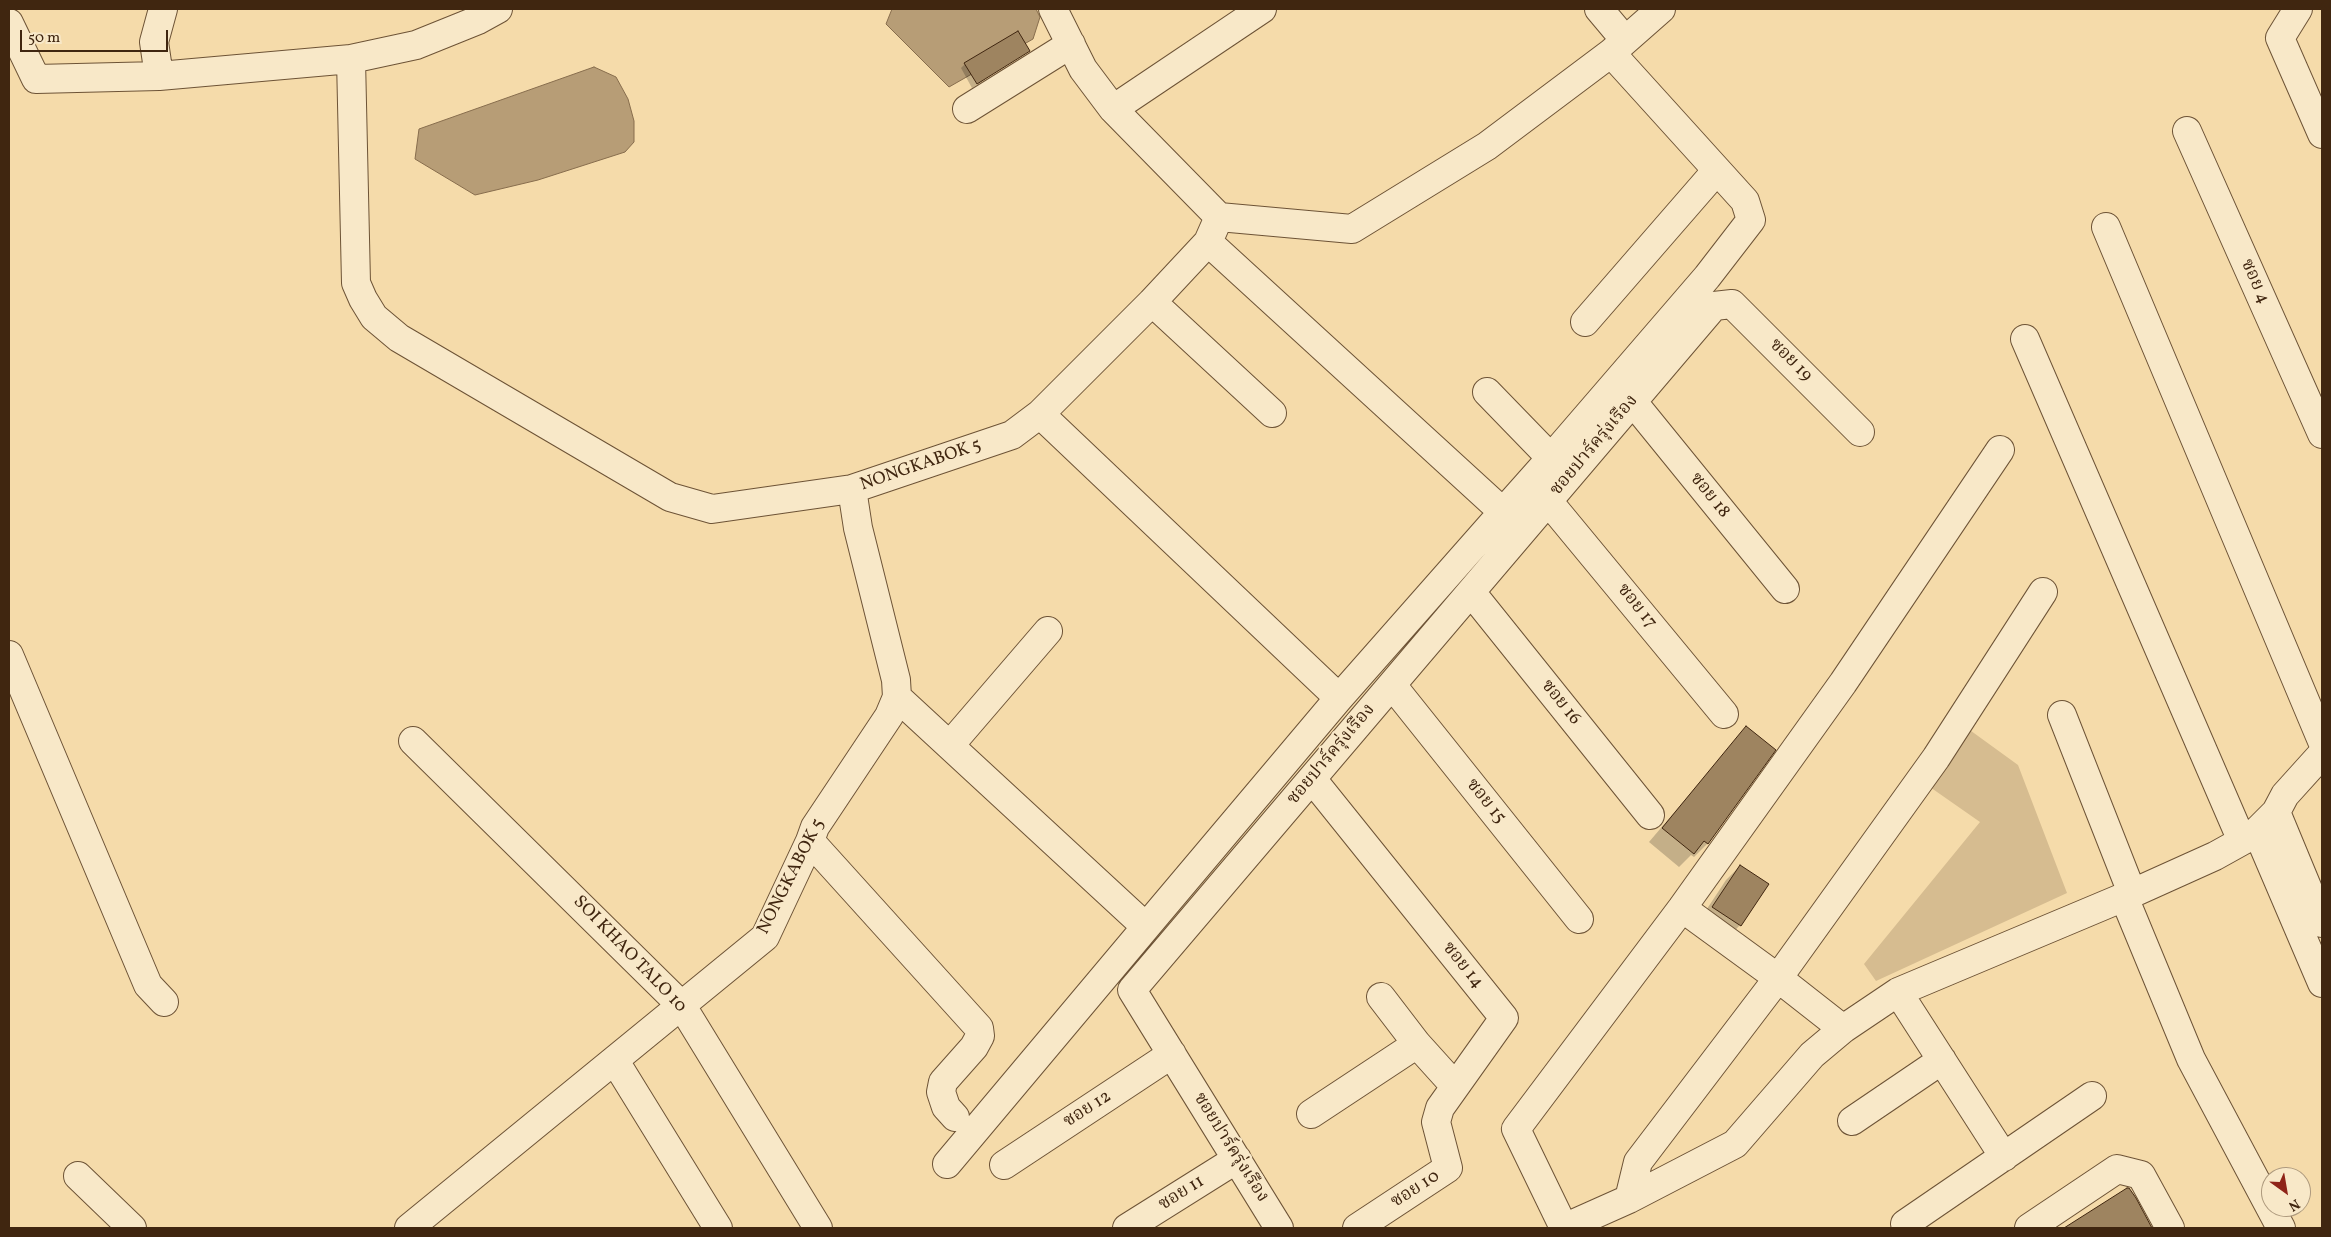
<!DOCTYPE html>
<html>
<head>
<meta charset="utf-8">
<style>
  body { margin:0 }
  #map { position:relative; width:2331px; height:1237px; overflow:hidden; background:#f5dbaa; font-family:Vollkorn,serif }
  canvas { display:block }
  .frame { position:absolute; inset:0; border:10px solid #402610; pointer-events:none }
  .north { position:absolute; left:2261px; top:1167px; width:50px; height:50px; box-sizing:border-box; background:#f8e8c8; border:1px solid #ae9a7e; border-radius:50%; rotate:148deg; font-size:14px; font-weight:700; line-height:20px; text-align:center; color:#402610 }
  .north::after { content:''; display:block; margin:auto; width:18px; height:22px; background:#8f2418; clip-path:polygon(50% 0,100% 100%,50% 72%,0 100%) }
  .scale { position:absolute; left:20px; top:30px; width:148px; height:22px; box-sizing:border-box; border:2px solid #402610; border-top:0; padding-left:6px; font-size:15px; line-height:18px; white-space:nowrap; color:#402610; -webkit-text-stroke:4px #f8e8c8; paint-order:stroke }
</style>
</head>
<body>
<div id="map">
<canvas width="2331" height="1237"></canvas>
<div class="frame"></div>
<div class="north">N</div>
<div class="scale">50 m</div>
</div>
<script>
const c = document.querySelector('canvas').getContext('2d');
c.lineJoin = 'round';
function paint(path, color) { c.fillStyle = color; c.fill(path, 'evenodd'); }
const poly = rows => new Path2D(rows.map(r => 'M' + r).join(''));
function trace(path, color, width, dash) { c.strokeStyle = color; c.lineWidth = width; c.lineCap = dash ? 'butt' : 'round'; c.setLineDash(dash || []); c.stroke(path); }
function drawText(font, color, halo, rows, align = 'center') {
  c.font = font + ' Vollkorn,"Noto Serif Thai",serif'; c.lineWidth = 4.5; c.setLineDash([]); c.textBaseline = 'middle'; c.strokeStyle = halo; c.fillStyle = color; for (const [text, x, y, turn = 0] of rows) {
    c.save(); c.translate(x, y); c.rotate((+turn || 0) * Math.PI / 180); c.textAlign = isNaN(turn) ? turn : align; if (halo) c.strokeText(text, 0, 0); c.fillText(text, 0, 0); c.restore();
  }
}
paint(poly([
  [1967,728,2018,765,2067,893,1876,981,1864,964,1980,822,1927,785]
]), '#d6bc90');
const water = poly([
  [892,9,1036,9,1040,17,1033,39,949,87,886,24,892,9],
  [594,67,616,77,628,99,634,121,634,142,625,152,538,180,475,195,415,159,419,129,594,67]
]);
paint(water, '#b79d76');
trace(water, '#876d4d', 1);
paint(poly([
  [1028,51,972,88,961,68,965,64],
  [1746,728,1708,843,1694,857,1691,855,1679,867,1649,842],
  [1740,866,1740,925,1727,939,1699,921,1726,880],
  [2127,1189,2151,1228,2066,1228]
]), '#0003');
const building = poly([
  [1018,31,1030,51,977,84,964,63,1018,31],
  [1746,726,1776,750,1708,844,1704,841,1694,854,1662,828,1746,726],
  [1740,865,1769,884,1741,926,1712,907,1740,865],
  [2127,1188,2129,1188,2136,1198,2152,1228,2064,1228,2127,1188]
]);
paint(building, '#9e8460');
trace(building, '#402610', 1);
const minor = poly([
  [1053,9,1083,69,1113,109,1219,217],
  [1599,9,1625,40],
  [2298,9,2280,38,2322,134],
  [9,23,36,79,159,76,351,59,416,45,478,20,498,9],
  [351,59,356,283,363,299,374,317,399,338,670,497,712,509,852,489],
  [159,76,154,42,163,9],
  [967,109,1071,44],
  [1113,109,1262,9],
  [2187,131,2322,434],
  [1219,217,1352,229,1487,146,1611,53,1661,9],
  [2106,227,2322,741],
  [1208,242,1503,512,1551,458],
  [1152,302,1272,413],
  [1585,322,1717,170],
  [2025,339,2242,841],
  [1487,392,1551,458,1707,277,1751,220,1745,201,1611,53],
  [1633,402,1785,589],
  [1040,414,1339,698],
  [2000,450,1843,683,1682,908,1516,1129,1564,1228,1629,1199,1735,1144,1812,1055,1843,1029,1898,992,2124,897,2215,856,2242,841,2257,831,2276,812,2285,795,2322,754],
  [1548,501,1724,714],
  [1471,592,1650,815],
  [9,655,148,985,164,1002],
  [1392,685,1579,919],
  [897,697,1146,927,947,1164],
  [2062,715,2132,893],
  [413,741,682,1006,818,1228],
  [950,745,1048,631],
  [1312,779,1504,1018,1440,1108,1436,1122,1448,1168,1357,1228],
  [2276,812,2322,923],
  [2257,831,2322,983],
  [810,841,979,1028,980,1036,974,1047,943,1082,941,1092,946,1107,955,1117],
  [2124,897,2191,1059,2281,1228],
  [1682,908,1778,978,1843,1029],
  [1146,927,1339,698,1503,512],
  [1898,992,2004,1157],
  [1381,997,1417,1044,1454,1085],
  [615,1061,718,1228],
  [1311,1114,1417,1044],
  [1852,1121,1942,1060],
  [1004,1165,1172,1054],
  [78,1176,132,1228],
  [1629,1199,1638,1162,1778,978,1936,758,2043,592],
  [1905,1224,2092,1096],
  [409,1228,765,937,810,841,815,827,889,716,897,697,896,680,858,528,852,489,1012,435,1040,414,1152,302,1208,242,1219,217],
  [1127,1228,1237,1159],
  [1279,1228,1132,990,1714,306,1732,304,1860,432],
  [2029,1228,2117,1169,2141,1175,2170,1228]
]);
trace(minor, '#6d5336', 30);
trace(minor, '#f8e8c8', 28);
drawText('18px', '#402610', '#f8e8c8', [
  ["ซอย 4",2254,282,66],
  ["ซอย 19",1790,361,45],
  ["ซอยปาร์ครุ่งเรือง",1595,446,-50],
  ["NONGKABOK 5",921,466,-19],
  ["ซอย 18",1709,496,51],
  ["ซอย 17",1636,607,51],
  ["ซอย 16",1560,703,51],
  ["ซอยปาร์ครุ่งเรือง",1332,755,-50],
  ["ซอย 15",1485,802,51],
  ["NONGKABOK 5",792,877,-63],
  ["SOI KHAO TALO 10",629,955,46],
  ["ซอย 14",1462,966,51],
  ["ซอย 12",1088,1110,-33],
  ["ซอยปาร์ครุ่งเรือง",1230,1148,58],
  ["ซอย 10",1416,1190,-33],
  ["ซอย 11",1182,1194,-32]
]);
</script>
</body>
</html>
